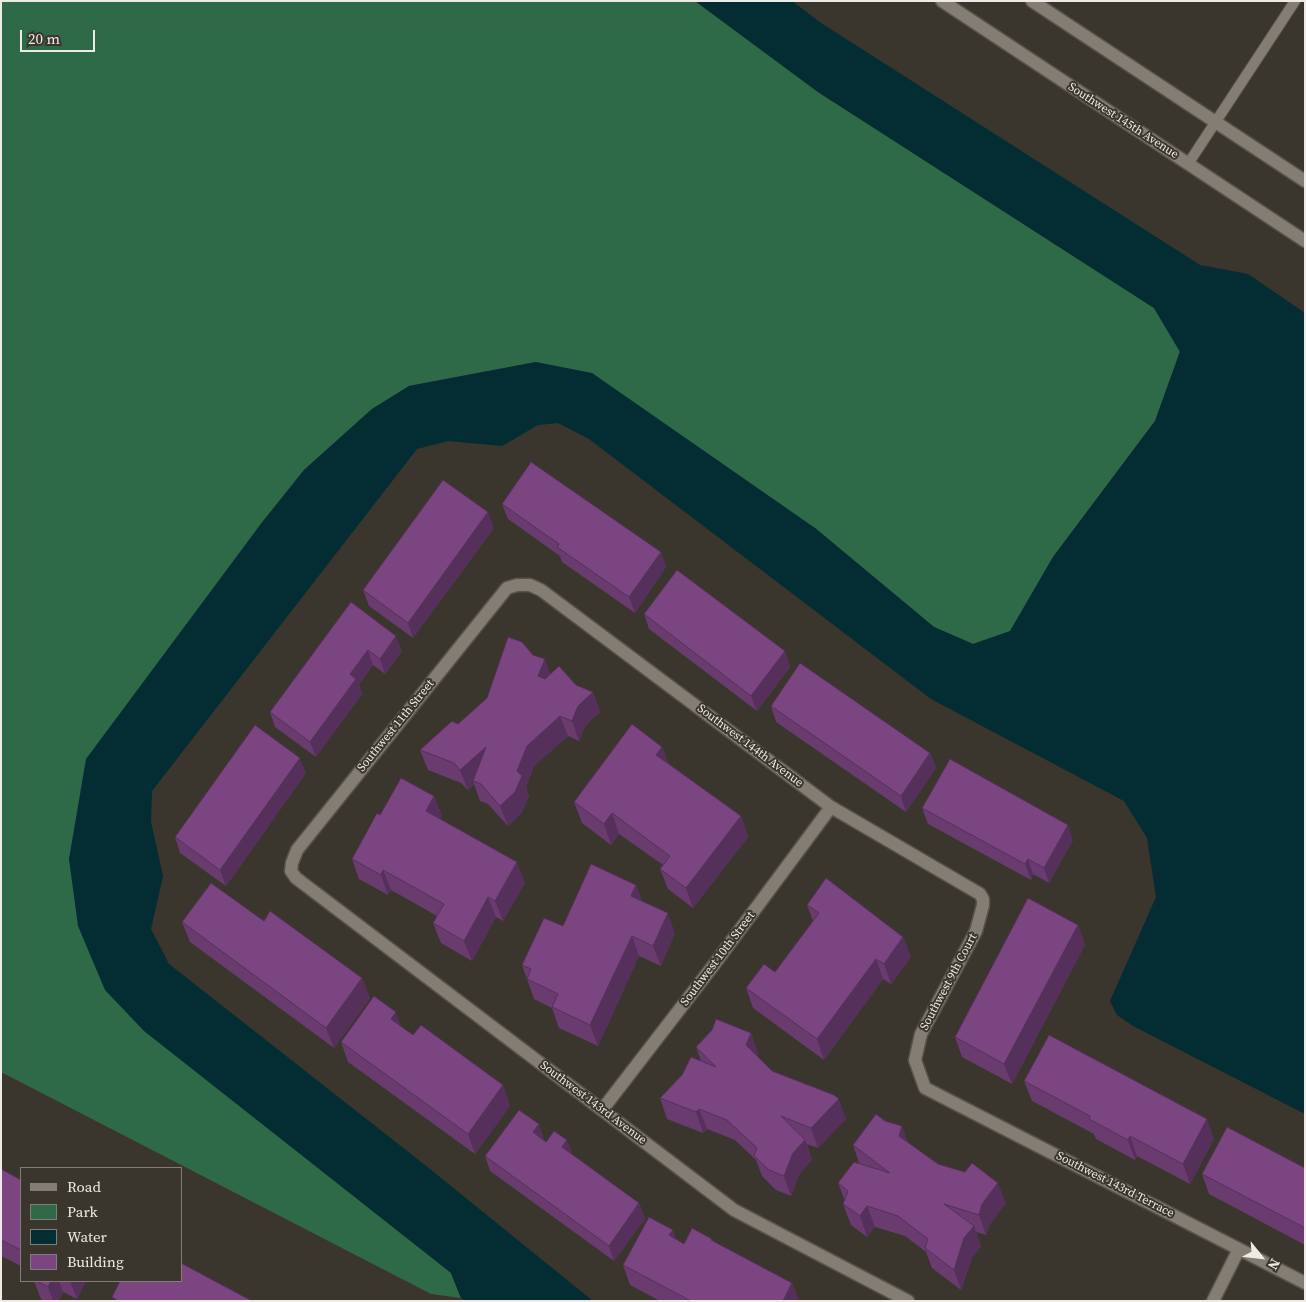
<!DOCTYPE html>
<html>
<head>
<meta charset="utf-8">
<style>
  body { margin:0 }
  #map { position:relative; width:1306px; height:1302px; overflow:hidden; background:#3a352d; font-family:"Source Serif 4",serif }
  canvas { display:block }
  .frame { position:absolute; inset:0; border:2px solid #eeebe6; pointer-events:none }
  .legend { position:absolute; left:20px; top:1167px; width:162px; height:115px; box-sizing:border-box; background:#3a352d; border:1px solid #827e77; margin:0; padding:6px 9px; list-style:none; font-size:15px; color:#eeebe6 }
  .legend li { display:flex; align-items:center; gap:10px; height:25px }
  .legend b { width:25px; border:1px solid #827e77 }
  .north { position:absolute; left:1236px; top:1232px; width:50px; height:50px; -webkit-text-stroke:4px #3a352d; paint-order:stroke; rotate:119deg; font-size:14px; font-weight:700; line-height:20px; text-align:center; color:#eeebe6 }
  .north::after { content:''; display:block; margin:auto; width:18px; height:22px; background:#eeebe6; clip-path:polygon(50% 0,100% 100%,50% 72%,0 100%) }
  .scale { position:absolute; left:20px; top:30px; width:75px; height:22px; box-sizing:border-box; border:2px solid #eeebe6; border-top:0; padding-left:6px; font-size:15px; line-height:18px; white-space:nowrap; color:#eeebe6; -webkit-text-stroke:4px #3a352d; paint-order:stroke }
</style>
</head>
<body>
<div id="map">
<canvas width="1306" height="1302"></canvas>
<div class="frame"></div>
<ul class="legend">
<li><b style="height:6px;background:#837d74"></b>Road</li>
<li><b style="height:14px;background:#2e6a47"></b>Park</li>
<li><b style="height:14px;background:#032c33"></b>Water</li>
<li><b style="height:14px;background:#7a4581"></b>Building</li>
</ul>
<div class="north">N</div>
<div class="scale">20 m</div>
</div>
<script>
const c = document.querySelector('canvas').getContext('2d');
c.lineJoin = 'round';
function paint(path, color) { c.fillStyle = color; c.fill(path, 'evenodd'); }
const poly = rows => new Path2D(rows.map(r => 'M' + r).join(''));
function trace(path, color, width, dash) { c.strokeStyle = color; c.lineWidth = width; c.lineCap = dash ? 'butt' : 'round'; c.setLineDash(dash || []); c.stroke(path); }
function drawText(font, color, halo, rows, align = 'center') {
  c.font = font + ' "Source Serif 4",serif'; c.lineWidth = 4; c.setLineDash([]); c.textBaseline = 'middle'; c.strokeStyle = halo; c.fillStyle = color; for (const [text, x, y, turn = 0] of rows) {
    c.save(); c.translate(x, y); c.rotate((+turn || 0) * Math.PI / 180); c.textAlign = isNaN(turn) ? turn : align; if (halo) c.strokeText(text, 0, 0); c.fillText(text, 0, 0); c.restore();
  }
}
paint(poly([
  [1,1,695,1,818,92,1154,308,1180,351,1155,421,1053,557,1010,632,973,644,934,627,815,528,536,362,409,386,372,409,304,470,260,525,69,859,451,1273,461,1298,431,1294,1,1072]
]), '#2e6a47');
paint(poly([
  [695,1,792,1,821,23,1200,265,1248,274,1305,313,1305,1114,1133,1026,1117,1015,1110,1001,1156,897,1147,838,1124,801,931,699,589,439,558,423,538,425,502,446,448,441,417,449,152,791,151,822,163,876,151,929,169,964,425,1165,593,1301,466,1301,461,1298,451,1273,144,1031,105,990,78,926,69,859,86,759,260,525,304,470,372,409,409,386,536,362,592,373,815,528,934,627,973,644,1010,631,1053,557,1155,421,1180,352,1154,308,818,92]
]), '#032c33');
const service = poly([
  [1188,164,1295,1]
]);
const minor = poly([
  [602,1110,713,966,831,807],
  [908,1301,734,1210,296,878,291,871,292,863,297,850,507,588,517,585,530,585,541,590,831,807,980,894,983,899,983,905,976,931,921,1034,915,1060,925,1088,1305,1283],
  [1213,1301,1239,1249]
]);
const tertiary = poly([
  [942,1,1305,241],
  [1032,1,1305,181]
]);
trace(service, '#56534b', 12);
trace(minor, '#56534b', 15);
trace(tertiary, '#56534b', 15);
trace(service, '#837d74', 10);
trace(minor, '#837d74', 12);
trace(tertiary, '#837d74', 12);
paint(poly([
  [502,504,661,552,666,567,635,613,562,562,560,556,508,519],
  [494,528,413,638,369,606,363,590],
  [351,602,402,651,385,674,373,665,359,685,362,694,316,757,275,727,270,712],
  [644,614,785,651,790,667,757,711,649,629],
  [550,674,593,692,600,712,585,726,579,741,568,736,534,766,526,787,529,796,522,812,508,826,488,804,480,801,474,784,468,790,461,783,428,770,420,750],
  [771,706,930,753,936,768,906,812,776,722],
  [662,747,668,763,741,816,748,837,693,908,668,889,660,869,663,865,619,834,611,845,582,823,574,802],
  [306,773,226,886,180,853,175,837],
  [434,796,442,816,440,819,525,883,503,921,496,917,472,961,441,943,433,923,437,916,391,890,388,895,359,879,352,859,380,815],
  [922,808,1073,840,1049,883,1033,874,1031,880,928,824],
  [636,885,642,901,675,933,661,966,639,956,598,1046,559,1028,552,1008,534,999,522,965,563,926],
  [807,905,903,937,911,957,891,984,883,979,824,1060,753,1008,746,988,775,972,813,921],
  [264,921,362,978,370,998,334,1048,190,942,182,922],
  [1078,925,1085,945,1012,1084,962,1057,955,1037],
  [400,1026,413,1035,503,1085,510,1106,475,1154,348,1062,341,1042],
  [751,1033,758,1053,757,1056,772,1071,846,1119,818,1148,807,1144,812,1160,800,1173,791,1196,776,1190,762,1176,756,1160,735,1140,707,1129,703,1133,667,1119,660,1098,701,1061,696,1047],
  [1024,1081,1214,1139,1190,1184,1137,1156,1135,1160,1096,1139,1094,1134,1032,1101],
  [539,1124,544,1140,573,1155,639,1203,645,1219,614,1261,490,1171,485,1156],
  [902,1126,908,1143,938,1164,1006,1203,990,1224,986,1235,976,1232,981,1246,972,1258,961,1290,932,1268,926,1252,905,1236,875,1227,867,1237,851,1225,843,1204,845,1201,838,1183,859,1163,853,1145],
  [1305,1168,1305,1245,1209,1194,1202,1174],
  [1,1169,21,1180,21,1266,1,1256],
  [673,1230,676,1239,684,1244,712,1239,713,1241,792,1283,799,1301,660,1301,630,1285,623,1265],
  [34,1281,86,1281,77,1299,63,1292,58,1301,44,1301,41,1299]
]), '#693b6f');
paint(poly([
  [488,512,494,528,413,638,408,623],
  [661,552,666,567,635,613,629,597],
  [396,636,402,651,385,674,380,659],
  [368,650,373,665,359,685,362,694,316,757,310,742,350,674],
  [785,651,790,667,757,711,751,696],
  [545,659,552,679,545,696,538,676],
  [593,692,600,712,585,726,579,741,572,721,578,706],
  [560,716,568,736,534,766,526,787,529,796,522,812,508,826,500,806,517,771,527,746],
  [486,747,473,781,474,784,468,790,460,770],
  [662,747,669,767,656,755],
  [930,753,936,768,906,812,901,796],
  [300,758,306,773,226,886,220,870],
  [434,796,442,816,433,832,426,811],
  [612,813,619,834,611,845,604,824],
  [741,816,748,837,693,908,686,888],
  [1068,825,1073,840,1049,883,1044,868],
  [1028,859,1033,874,1031,880,1025,864],
  [517,862,525,883,503,921,495,901],
  [383,870,391,890,388,895,381,875],
  [636,885,643,905,631,896],
  [488,897,496,917,472,961,464,941],
  [668,913,675,933,661,966,653,946],
  [1078,925,1085,945,1012,1084,1004,1064],
  [632,936,639,956,598,1046,590,1025],
  [903,937,911,957,891,984,884,964],
  [876,959,883,979,824,1060,817,1039],
  [362,978,370,998,334,1048,326,1028],
  [396,1012,403,1032,391,1019],
  [751,1033,758,1053,753,1065,746,1045],
  [503,1085,510,1106,475,1154,468,1134],
  [839,1099,846,1119,818,1148,811,1128],
  [699,1109,707,1129,703,1133,696,1112],
  [1207,1119,1214,1139,1190,1184,1183,1164],
  [539,1124,544,1140,538,1147,533,1132],
  [902,1126,910,1146,899,1136],
  [1130,1136,1137,1156,1135,1160,1128,1140],
  [567,1140,573,1155,562,1147],
  [805,1140,812,1160,800,1173,791,1196,784,1176,793,1153],
  [998,1183,1006,1203,990,1224,986,1235,979,1215,982,1204],
  [639,1203,645,1219,614,1261,609,1246],
  [867,1206,875,1227,867,1237,860,1216],
  [974,1226,981,1246,972,1258,961,1290,954,1270,964,1238],
  [673,1230,680,1250,669,1235],
  [51,1281,59,1281,63,1292,58,1301,53,1301,48,1287],
  [70,1281,86,1281,77,1299],
  [792,1283,799,1301,783,1301]
]), '#55305a');
const building = poly([
  [531,462,661,552,629,597,557,547,559,544,502,504,531,462],
  [443,480,488,512,408,623,363,590,443,480],
  [677,570,785,651,751,696,644,614,677,570],
  [351,602,396,636,380,659,368,650,350,674,356,679,310,742,270,712,351,602],
  [508,637,522,642,533,655,545,659,538,676,545,679,559,666,576,685,593,692,578,706,572,721,560,716,527,746,517,771,522,776,515,792,500,806,481,784,473,781,486,747,460,770,454,763,420,750,452,721,458,724,487,698,508,637],
  [800,663,930,753,901,796,771,706,800,663],
  [632,724,662,747,656,755,741,816,686,888,660,869,670,856,612,813,604,824,574,802,632,724],
  [255,725,300,758,220,870,175,837,255,725],
  [950,759,1068,825,1044,868,1028,859,1025,864,922,808,950,759],
  [401,778,434,796,426,811,517,862,495,901,488,897,464,941,433,923,444,904,383,870,381,875,352,859,377,813,380,815,401,778],
  [591,864,636,885,631,896,668,913,653,946,632,936,590,1025,552,1007,558,994,527,979,531,969,522,965,544,918,563,926,591,864],
  [826,878,903,937,884,964,876,959,817,1039,746,988,764,964,775,972,819,913,807,905,826,878],
  [211,883,264,921,270,911,362,978,326,1028,182,922,211,883],
  [1028,898,1078,925,1004,1064,955,1037,1028,898],
  [374,996,396,1012,391,1019,413,1035,421,1025,503,1085,468,1134,341,1042,374,996],
  [716,1019,751,1033,746,1045,772,1071,834,1095,839,1099,811,1128,781,1116,805,1140,793,1153,784,1176,769,1170,754,1156,757,1148,727,1120,699,1109,696,1112,660,1098,682,1075,691,1057,716,1067,696,1047,712,1030,716,1019],
  [1049,1035,1207,1119,1183,1164,1130,1136,1128,1140,1089,1119,1090,1116,1024,1081,1049,1035],
  [519,1110,539,1124,533,1132,546,1142,554,1131,567,1140,562,1147,639,1203,609,1246,485,1156,519,1110],
  [876,1114,885,1121,902,1126,899,1136,938,1164,965,1172,972,1163,998,1183,982,1204,979,1215,944,1204,974,1226,964,1238,954,1270,925,1248,928,1239,898,1216,867,1206,860,1216,843,1204,848,1191,838,1183,854,1162,890,1173,853,1145,876,1114],
  [1227,1127,1305,1168,1305,1228,1202,1174,1227,1127],
  [1,1169,21,1180,21,1250,1,1240,1,1169],
  [649,1217,673,1230,669,1235,684,1244,692,1228,712,1239,711,1240,792,1283,783,1301,691,1301,623,1265,649,1217],
  [181,1263,252,1301,118,1301,112,1297,120,1281,181,1281,181,1263],
  [37,1281,51,1281,48,1287,37,1281]
]);
paint(building, '#7a4581');
trace(building, '#55305a', 1);
drawText('12px', '#eeebe6', '#3a352d', [
  ["Southwest 145th Avenue",1123,121,33],
  ["Southwest 11th Street",396,726,-51],
  ["Southwest 144th Avenue",750,746,37],
  ["Southwest 10th Street",718,959,-53],
  ["Southwest 9th Court",949,982,-62],
  ["Southwest 143rd Avenue",593,1103,37],
  ["Southwest 143rd Terrace",1115,1185,27]
]);
</script>
</body>
</html>
